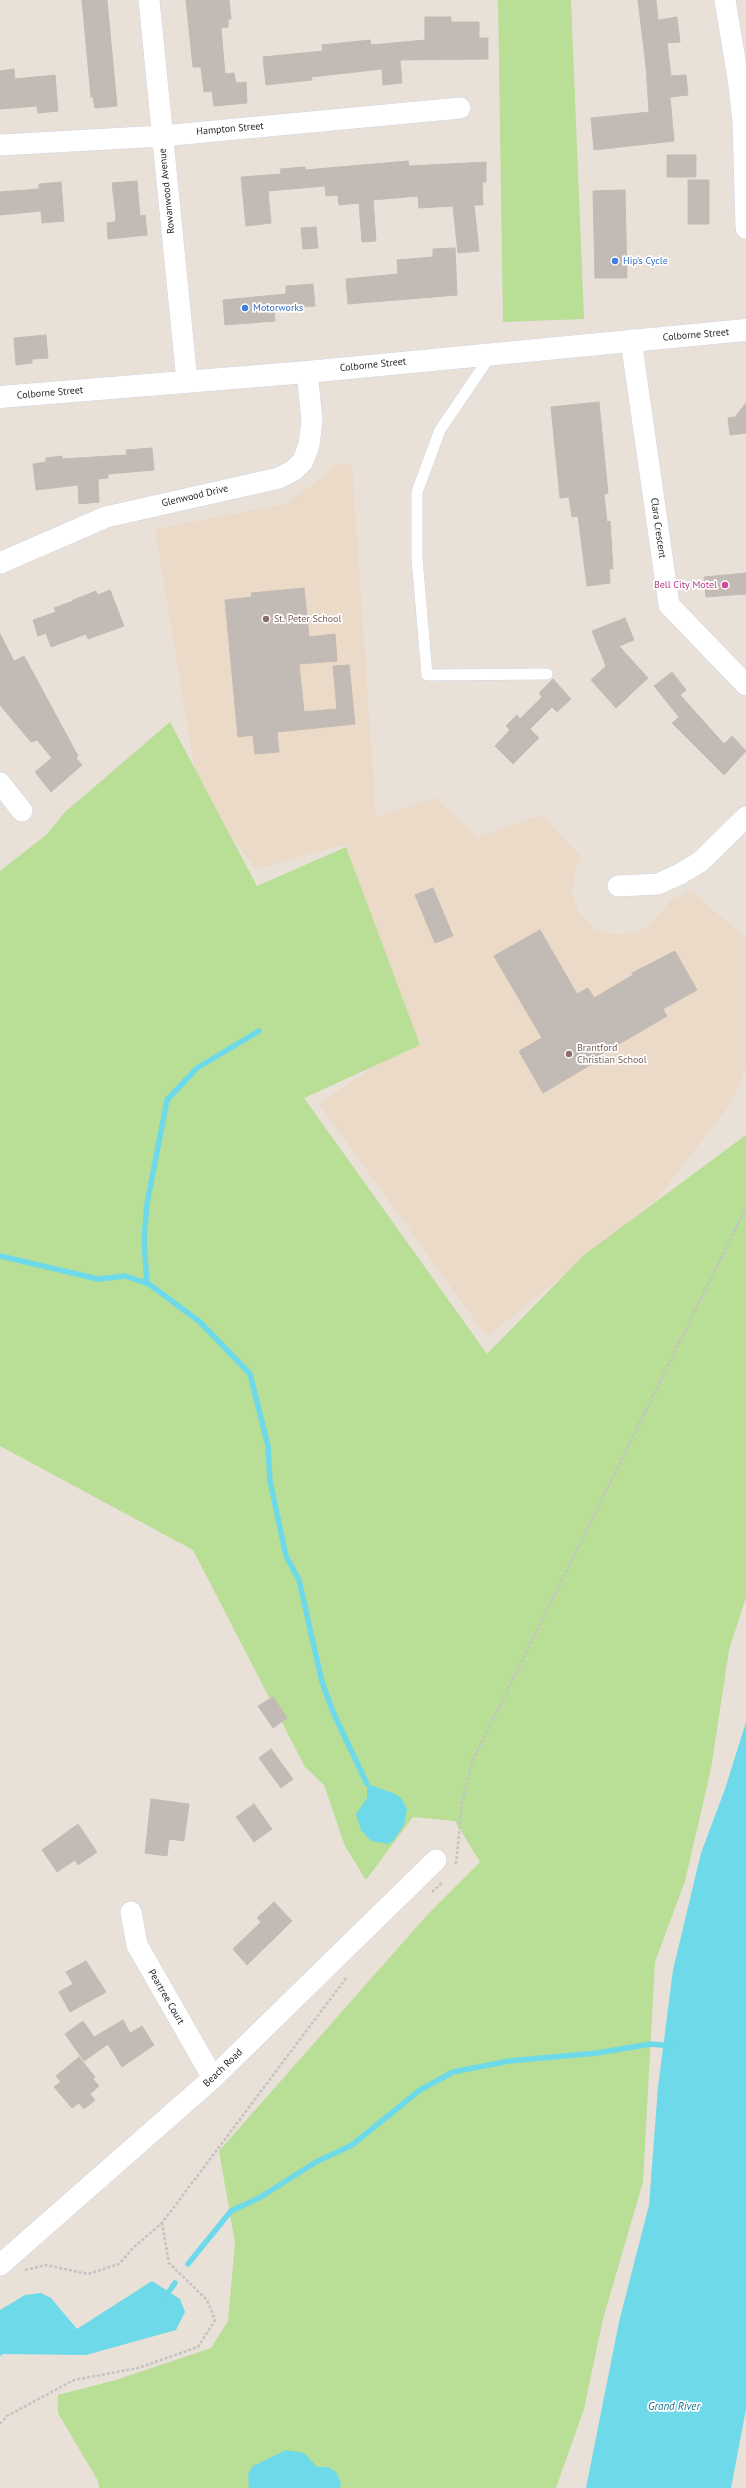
<!DOCTYPE html>
<html>
<head>
<meta charset="utf-8">
<style>
  body { margin:0 }
  canvas { display:block; background:#e9e0d8 }
</style>
</head>
<body>
<canvas width="746" height="2488"></canvas>
<script>
const c = document.querySelector('canvas').getContext('2d');
c.lineJoin = 'round';
function paint(path, color) { c.fillStyle = color; c.fill(path, 'evenodd'); }
const poly = rows => new Path2D(rows.map(r => 'M' + r).join(''));
function trace(path, color, width, dash) { c.strokeStyle = color; c.lineWidth = width; c.lineCap = dash ? 'butt' : 'round'; c.setLineDash(dash || []); c.stroke(path); }
function drawText(font, color, halo, rows, align = 'center') {
  c.font = font + ' "PT Sans",sans-serif'; c.lineWidth = 3.5; c.setLineDash([]); c.textBaseline = 'middle'; c.strokeStyle = halo; c.fillStyle = color; for (const [text, x, y, turn = 0] of rows) {
    c.save(); c.translate(x, y); c.rotate((+turn || 0) * Math.PI / 180); c.textAlign = isNaN(turn) ? turn : align; if (halo) c.strokeText(text, 0, 0); c.fillText(text, 0, 0); c.restore();
  }
}
paint(poly([
  [335,464,352,465,376,817,436,798,477,837,542,815,582,858,576,868,572,891,579,913,595,929,617,935,640,931,650,925,670,901,691,891,746,938,746,1068,732,1102,656,1200,487,1337,319,1104,413,1040,346,844,256,869,199,795,155,529,285,504,322,478]
]), '#ebdac8');
paint(poly([
  [498,0,571,0,584,319,503,322],
  [170,722,257,886,346,847,420,1045,304,1098,487,1354,584,1255,746,1135,746,1597,729,1650,711,1769,685,1881,655,1962,643,2182,603,2319,584,2409,556,2488,99,2488,98,2481,58,2413,58,2395,116,2380,211,2348,228,2321,235,2243,219,2151,428,1914,480,1862,455,1821,413,1817,366,1880,345,1846,324,1785,305,1767,193,1550,0,1446,0,871,46,835,64,813]
]), '#b9de96');
paint(poly([
  [746,1722,746,2409,731,2488,586,2488,619,2322,649,2205,658,2087,673,1970,701,1853,725,1789],
  [367,1784,393,1793,401,1798,407,1809,404,1825,393,1841,388,1844,371,1841,361,1830,356,1814,367,1798],
  [152,2281,180,2299,185,2312,176,2330,86,2355,3,2354,0,2356,0,2310,25,2295,41,2293,51,2298,77,2329],
  [286,2450,304,2453,317,2467,328,2467,336,2472,341,2483,340,2488,249,2488,248,2474,253,2466]
]), '#6ed9e9');
trace(poly([
  [0,1256,98,1279,125,1276,149,1284,200,1322,250,1374,268,1446,270,1481,286,1556,299,1580,322,1682,333,1712,367,1784],
  [147,1284,144,1239,147,1204,167,1100,197,1068,259,1031],
  [188,2264,231,2211,259,2198,316,2162,352,2145,420,2090,453,2072,509,2061,597,2053,651,2044,671,2046],
  [165,2297,175,2283]
]), '#6ed9e9', 5.5);
const building = poly([
  [82,0,107,0,117,106,95,108,93,97,91,97,82,0],
  [186,0,229,0,231,19,228,19,228,27,221,28,225,74,234,73,236,83,246,82,247,103,214,106,212,91,204,92,201,67,193,67,186,0],
  [638,0,656,0,658,20,677,17,680,42,667,43,671,76,686,75,688,95,670,97,674,141,594,150,591,118,649,112,646,66,638,0],
  [425,17,451,17,451,22,479,22,479,38,488,38,488,59,400,60,402,83,383,85,382,69,311,77,312,80,266,85,263,57,323,51,322,45,370,40,371,45,425,40,425,17],
  [14,69,15,79,55,75,58,111,38,113,37,106,0,109,0,71,14,69],
  [667,155,696,155,696,177,667,177,667,155],
  [408,161,409,166,486,162,486,182,482,182,483,205,474,205,479,251,458,253,453,206,419,208,418,196,373,200,376,241,362,242,359,203,339,205,338,195,326,196,325,186,268,191,271,223,246,226,241,177,281,174,280,169,305,167,305,170,408,161],
  [688,180,709,180,709,224,688,224,688,180],
  [137,181,140,216,145,215,147,235,108,239,107,223,115,222,116,218,112,183,137,181],
  [61,182,64,221,42,223,41,211,0,215,0,192,39,189,39,184,61,182],
  [625,190,627,278,595,278,593,191,625,190],
  [316,227,318,248,303,249,301,228,316,227],
  [455,248,457,295,348,304,346,279,398,274,397,260,433,257,433,249,455,248],
  [313,284,315,306,274,309,275,321,225,325,223,300,286,294,286,286,313,284],
  [46,335,48,358,32,359,32,363,16,365,14,338,46,335],
  [599,402,608,493,604,494,607,522,610,521,613,569,609,569,610,583,587,586,578,516,572,517,569,497,560,498,551,407,599,402],
  [746,403,746,433,730,435,728,418,735,417,746,403],
  [152,448,154,470,108,474,108,478,98,479,99,502,79,504,78,485,36,490,33,464,46,462,46,458,62,456,62,459,127,455,126,450,152,448],
  [746,573,746,594,706,597,704,577,746,573],
  [304,588,309,637,335,634,337,661,299,664,304,712,337,709,333,666,349,665,355,724,277,732,279,752,255,754,253,735,238,737,225,600,252,597,251,593,304,588],
  [110,590,124,626,88,639,86,634,51,647,46,633,38,636,33,620,56,612,54,608,73,601,73,600,96,591,98,595,110,590],
  [625,618,634,640,619,646,648,678,616,708,591,680,606,666,592,631,625,618],
  [0,634,14,661,24,656,78,756,76,758,82,765,51,792,35,772,52,758,37,740,31,742,0,705,0,634],
  [672,672,686,690,680,695,724,744,732,736,746,751,724,775,672,723,679,717,654,686,672,672],
  [553,679,571,699,557,712,552,707,530,729,539,738,513,764,495,746,510,730,506,726,517,715,520,719,542,697,539,693,553,679],
  [433,888,453,936,435,943,415,895,433,888],
  [540,930,577,994,588,988,594,998,633,975,632,973,675,951,697,990,663,1009,667,1016,595,1058,597,1061,543,1093,519,1051,542,1038,494,956,540,930],
  [273,1697,287,1718,273,1728,258,1706,273,1697],
  [271,1749,293,1779,281,1788,259,1758,271,1749],
  [151,1799,189,1804,184,1841,169,1839,167,1856,145,1853,151,1799],
  [254,1804,272,1829,254,1842,236,1817,254,1804],
  [78,1824,97,1852,78,1865,75,1860,57,1872,42,1850,78,1824],
  [274,1902,292,1921,247,1965,233,1949,261,1922,257,1918,274,1902],
  [86,1961,106,1992,70,2012,59,1992,73,1984,66,1972,86,1961],
  [123,2020,130,2033,142,2026,154,2045,122,2067,108,2044,84,2061,65,2034,83,2021,94,2037,123,2020],
  [79,2057,95,2077,93,2079,99,2086,90,2094,95,2100,84,2109,79,2103,72,2108,54,2087,61,2082,56,2076,79,2057]
]);
paint(building, '#c1bab5');
trace(building, '#c4bbb3', 1);
const lane = poly([
  [491,355,440,430,417,492,417,558,427,675,547,674]
]);
const street = poly([
  [149,0,187,381],
  [725,0,738,78,743,121,746,228],
  [0,145,162,136,460,108],
  [631,340,669,605,746,685],
  [0,563,106,517,279,478,294,470,303,461,309,445,312,420,307,372],
  [0,783,22,811],
  [618,886,658,884,680,874,700,862,746,817],
  [131,1912,137,1945,213,2078],
  [0,2265,213,2078,436,1860]
]);
const secondary = poly([
  [0,397,307,372,746,330]
]);
trace(lane, '#ced4e0', 12);
trace(street, '#ced4e0', 22);
trace(secondary, '#ced4e0', 23);
trace(poly([
  [456,1864,462,1802,472,1762,746,1208],
  [432,1892,443,1882],
  [25,2270,46,2265,88,2274,119,2264,134,2247,162,2223,347,1977],
  [0,2424,7,2416,74,2380,138,2368,198,2347,215,2320,207,2300,169,2263,162,2223]
]), '#c3c3c3', 2.5, [3, 2]);
trace(lane, '#fff', 11);
trace(street, '#fff', 21);
trace(secondary, '#fff', 22);
for (const [x, y, r, color] of [
  [615,261,4,"#3f7fe0"],
  [245,308,4,"#3f7fe0"],
  [725,585,4,"#d1479c"],
  [266,619,4,"#8d6e63"],
  [569,1054,4,"#8d6e63"]
]) { const dot = new Path2D(); dot.arc(x, y, r, 0, 2 * Math.PI); c.fillStyle = color; c.fill(dot); trace(dot, '#fff', 1.5); }
drawText('10px', '#272727', '#fff', [
  ["Hampton Street",230,129,-5],
  ["Rowanwood Avenue",167,191,-96],
  ["Colborne Street",696,335,-5],
  ["Colborne Street",373,365,-6],
  ["Colborne Street",50,393,-5],
  ["Glenwood Drive",195,496,-13],
  ["Clara Crescent",658,528,82],
  ["Peartree Court",166,1997,60],
  ["Beach Road",223,2068,-44]
]);
drawText('10px', '#366cbe', '#fff', [
  ["Hip’s Cycle",623,261],
  ["Motorworks",253,308]
], 'left');
drawText('10px', '#b23c85', '#fff', [
  ["Bell City Motel",717,585]
], 'right');
drawText('10px', '#785e54', '#fff', [
  ["St. Peter School",274,619],
  ["Brantford",577,1048],
  ["Christian School",577,1060]
], 'left');
drawText('italic 11px', '#127690', '#fff', [
  ["Grand River",674,2407]
]);
</script>
</body>
</html>
